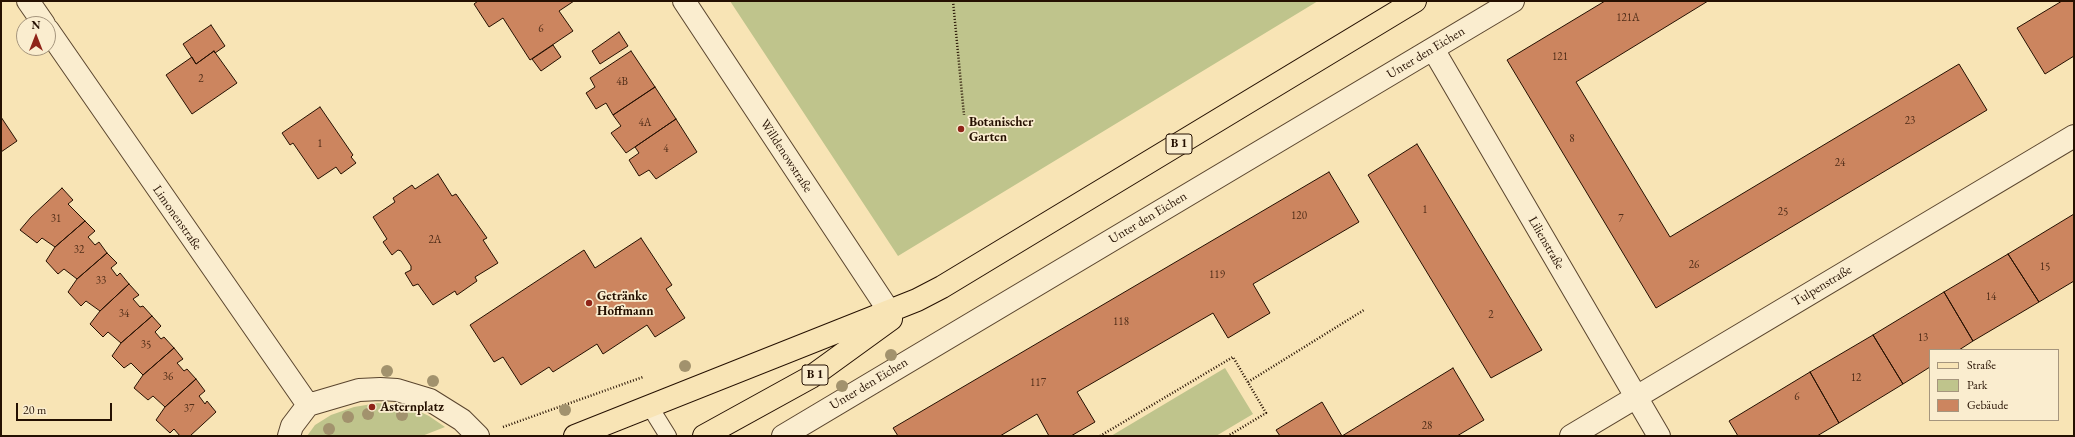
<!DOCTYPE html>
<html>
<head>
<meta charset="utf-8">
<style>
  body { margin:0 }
  #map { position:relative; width:2075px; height:437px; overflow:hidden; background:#f8e4b5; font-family:"EB Garamond",serif }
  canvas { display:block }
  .frame { position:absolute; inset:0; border:2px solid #251001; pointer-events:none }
  .legend { position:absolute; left:1929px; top:349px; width:130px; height:72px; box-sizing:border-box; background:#faedcf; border:1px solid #a5957d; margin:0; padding:5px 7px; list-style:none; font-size:12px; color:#251001 }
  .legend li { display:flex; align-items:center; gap:8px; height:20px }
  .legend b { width:20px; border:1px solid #a5957d }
  .north { position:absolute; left:16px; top:16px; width:40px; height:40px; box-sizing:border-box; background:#faedcf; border:1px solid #a5957d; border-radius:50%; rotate:0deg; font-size:11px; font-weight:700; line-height:16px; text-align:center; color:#251001 }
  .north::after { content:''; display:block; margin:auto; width:14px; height:18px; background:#8f2418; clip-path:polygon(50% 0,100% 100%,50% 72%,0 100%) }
  .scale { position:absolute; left:16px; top:403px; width:96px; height:18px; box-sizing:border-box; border:2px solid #251001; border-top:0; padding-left:5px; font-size:12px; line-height:14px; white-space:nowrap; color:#251001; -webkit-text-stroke:3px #faedcf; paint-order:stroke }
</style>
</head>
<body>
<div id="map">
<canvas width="2075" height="437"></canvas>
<div class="frame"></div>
<ul class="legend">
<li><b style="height:5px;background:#f8e4b5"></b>Straße</li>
<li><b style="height:11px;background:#bfc48c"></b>Park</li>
<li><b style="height:11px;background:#cc855f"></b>Gebäude</li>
</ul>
<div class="north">N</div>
<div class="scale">20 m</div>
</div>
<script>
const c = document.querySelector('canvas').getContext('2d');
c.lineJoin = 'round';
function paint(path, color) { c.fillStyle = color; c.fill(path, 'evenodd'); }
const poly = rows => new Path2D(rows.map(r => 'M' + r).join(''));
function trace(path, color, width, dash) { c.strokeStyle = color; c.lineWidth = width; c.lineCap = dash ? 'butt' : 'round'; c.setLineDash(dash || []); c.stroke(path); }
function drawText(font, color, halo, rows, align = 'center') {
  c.font = font + ' "EB Garamond",serif'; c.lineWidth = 3.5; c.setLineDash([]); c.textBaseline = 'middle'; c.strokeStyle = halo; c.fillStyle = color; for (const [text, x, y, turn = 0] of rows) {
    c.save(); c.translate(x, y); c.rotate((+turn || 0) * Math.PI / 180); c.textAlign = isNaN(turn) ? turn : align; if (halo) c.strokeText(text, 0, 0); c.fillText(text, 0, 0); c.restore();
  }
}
paint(poly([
  [730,1,1318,1,898,256],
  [1225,368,1253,414,1216,436,1111,436],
  [378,403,410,407,429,416,445,427,422,436,307,436,315,425,331,415,354,407]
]), '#bfc48c');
const building = poly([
  [478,1,574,1,559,11,573,31,530,60,503,18,489,27,474,4,478,1],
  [1605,1,1708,1,1576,82,1670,237,1959,64,1987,110,1656,308,1507,60,1605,1],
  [2062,1,2074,1,2074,56,2045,74,2017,28,2062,1],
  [211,25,225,46,215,53,214,51,196,64,183,44,211,25],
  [619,32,628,46,600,64,592,51,619,32],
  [553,45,561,57,541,71,532,59,553,45],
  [214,51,237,83,192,114,166,75,192,57,196,64,214,51],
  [631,51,655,87,613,115,606,103,596,109,586,93,595,87,590,78,631,51],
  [655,87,676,119,626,153,611,133,621,126,613,115,655,87],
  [320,107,353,155,351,157,356,163,341,174,336,167,318,179,293,143,290,145,282,133,320,107],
  [1,117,17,141,1,152,1,117],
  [676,119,697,152,656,179,649,170,639,176,629,160,639,153,635,147,676,119],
  [1417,144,1542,350,1491,378,1368,175,1417,144],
  [1329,172,1359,222,1253,284,1270,313,1228,338,1213,313,1077,392,1095,422,1071,436,1049,436,1037,414,1000,436,898,436,893,428,1329,172],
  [438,174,452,196,456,194,487,238,483,240,498,263,475,277,477,281,457,295,455,291,433,305,418,284,413,286,405,273,411,270,411,266,401,251,398,250,392,255,383,242,387,239,373,217,395,202,393,198,412,185,415,189,438,174],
  [62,188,73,200,68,204,85,221,55,247,42,238,37,243,20,230,31,217,62,188],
  [2074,214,2074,281,2039,302,2008,254,2074,214],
  [85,221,95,231,88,237,95,245,99,242,107,253,77,279,64,269,58,274,46,261,55,247,85,221],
  [641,238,672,285,666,289,685,318,655,337,647,325,603,354,597,344,553,372,549,367,521,385,503,357,494,362,470,325,584,250,595,268,641,238],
  [107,253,117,263,111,268,117,276,120,273,129,284,100,311,86,301,81,306,68,292,77,279,107,253],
  [2008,254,2039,302,1973,341,1944,292,2008,254],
  [129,284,139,295,133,299,140,307,143,306,152,316,121,343,108,332,103,337,90,324,100,311,129,284],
  [1944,292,1973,341,1959,350,1930,350,1930,367,1903,384,1873,335,1944,292],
  [152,316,161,326,155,332,161,339,164,337,174,348,143,375,131,363,124,368,112,356,121,343,152,316],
  [1873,335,1903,384,1839,423,1810,372,1873,335],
  [174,348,183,359,177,363,184,371,187,369,196,379,165,407,153,396,148,400,134,388,143,375,174,348],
  [1453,368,1484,420,1457,436,1280,436,1276,430,1322,402,1342,436,1453,368],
  [1810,372,1839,423,1817,436,1738,436,1729,421,1810,372],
  [196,379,205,391,199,396,205,404,207,401,216,412,190,436,180,436,174,429,170,433,156,420,165,407,196,379]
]);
paint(building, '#cc855f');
trace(building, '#251001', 1);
const lane = poly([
  [650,407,668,436]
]);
const street = poly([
  [28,1,44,24],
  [684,1,889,311],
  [48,30,308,405],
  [1433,49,1659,436],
  [289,436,292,426,308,405,359,390,380,389,397,390,430,400,462,420,478,436],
  [783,436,1513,1],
  [1571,436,2074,136]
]);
const primary = poly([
  [575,436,917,300,942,287,1415,1],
  [704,436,811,377,891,319]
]);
trace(lane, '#5a452e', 18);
trace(street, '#5a452e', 24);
trace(primary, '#251001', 24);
trace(poly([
  [953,1,964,115],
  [1248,382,1364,310],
  [503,427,643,377],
  [1100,436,1233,357,1266,413,1228,436]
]), '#251001', 2.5, [1, 2]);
trace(lane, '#faedcf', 16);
trace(street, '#faedcf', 22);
trace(primary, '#f8e4b5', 22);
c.fillStyle = '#a2926d';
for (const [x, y] of [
  [891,355],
  [685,366],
  [387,371],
  [433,381],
  [842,386],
  [565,410],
  [368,414],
  [402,415],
  [348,417],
  [329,429]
]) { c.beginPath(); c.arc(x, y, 6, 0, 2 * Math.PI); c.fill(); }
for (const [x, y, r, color] of [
  [961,129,4,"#8f2418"],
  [589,303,4,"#8f2418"],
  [372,407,4,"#8f2418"]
]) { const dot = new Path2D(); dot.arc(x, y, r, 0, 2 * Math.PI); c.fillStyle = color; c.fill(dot); trace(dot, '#faedcf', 1.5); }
drawText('11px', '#4f2d18', null, [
  ["121A",1628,18],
  ["6",541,29],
  ["121",1560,57],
  ["2",201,79],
  ["4B",622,82],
  ["23",1910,121],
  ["4A",645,123],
  ["8",1572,139],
  ["1",320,144],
  ["4",666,149],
  ["24",1840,163],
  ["1",1425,210],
  ["25",1783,212],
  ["120",1299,216],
  ["31",56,219],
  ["7",1621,219],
  ["2A",435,240],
  ["32",79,250],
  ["26",1694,265],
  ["15",2045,267],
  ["119",1217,275],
  ["33",101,281],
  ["14",1991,297],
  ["34",124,314],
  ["2",1491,315],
  ["118",1121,322],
  ["13",1923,338],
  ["35",146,345],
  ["36",168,377],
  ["12",1856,378],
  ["117",1038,383],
  ["6",1797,397],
  ["37",189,409],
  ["28",1427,426]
]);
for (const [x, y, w] of [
  [1179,144,26],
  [815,375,26]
]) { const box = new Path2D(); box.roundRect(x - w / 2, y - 10, w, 20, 3); c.fillStyle = '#faedcf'; c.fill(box); trace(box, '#251001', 1); }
drawText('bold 12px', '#251001', null, [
  ["B 1",1179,144],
  ["B 1",815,375]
]);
drawText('13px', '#251001', '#faedcf', [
  ["Unter den Eichen",1426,53,-31],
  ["Willdenowstraße",786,156,57],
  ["Limonenstraße",177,218,55],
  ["Unter den Eichen",1148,218,-31],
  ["Lilienstraße",1546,243,60],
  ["Tulpenstraße",1822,286,-31],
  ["Unter den Eichen",869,384,-31]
]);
drawText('bold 13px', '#251001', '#faedcf', [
  ["Botanischer",969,122],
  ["Garten",969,137],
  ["Getränke",597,296],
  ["Hoffmann",597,311],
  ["Asternplatz",380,407]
], 'left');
</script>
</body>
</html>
